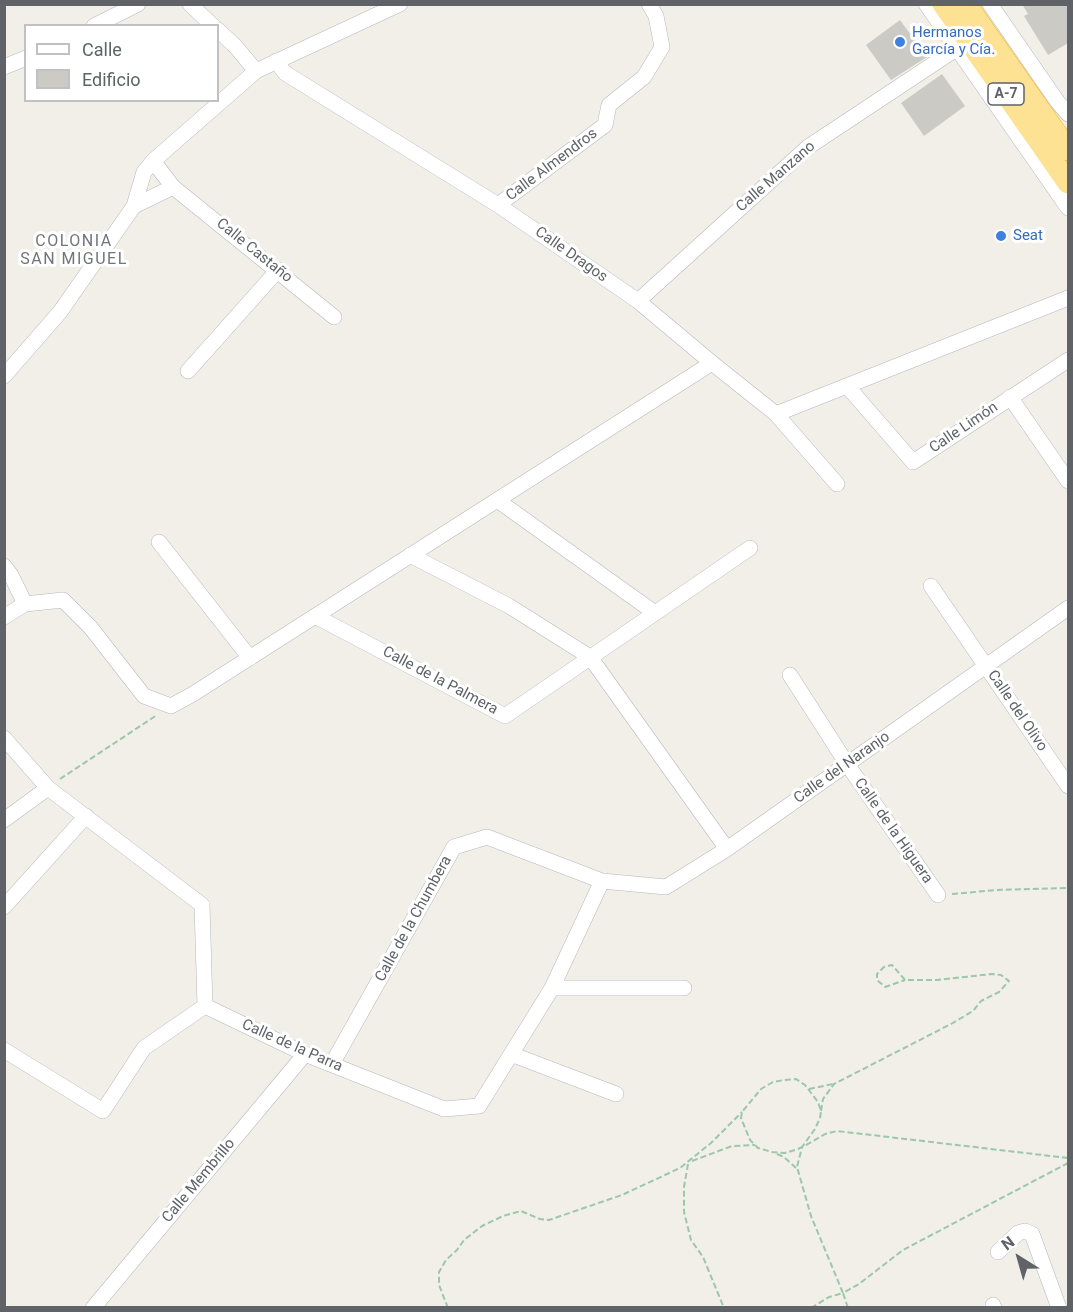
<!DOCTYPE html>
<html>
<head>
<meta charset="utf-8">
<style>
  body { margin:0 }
  #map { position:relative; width:1073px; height:1312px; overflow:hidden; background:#f1efe8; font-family:Roboto,sans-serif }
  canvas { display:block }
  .frame { position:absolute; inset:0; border:6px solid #5f6368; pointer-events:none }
  .legend { position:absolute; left:24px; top:24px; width:195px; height:78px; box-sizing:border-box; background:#fff; border:2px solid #bfc1c3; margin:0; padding:8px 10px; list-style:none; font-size:18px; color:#5f6368 }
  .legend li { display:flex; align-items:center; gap:12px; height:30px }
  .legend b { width:30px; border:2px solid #bfc1c3 }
  .north { position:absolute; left:989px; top:1228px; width:60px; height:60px; -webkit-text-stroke:4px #fff; paint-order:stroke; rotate:323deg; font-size:16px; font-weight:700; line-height:24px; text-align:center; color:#5f6368 }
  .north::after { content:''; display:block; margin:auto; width:21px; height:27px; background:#5f6368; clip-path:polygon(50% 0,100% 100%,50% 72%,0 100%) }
</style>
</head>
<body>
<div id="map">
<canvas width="1073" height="1312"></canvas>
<div class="frame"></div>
<ul class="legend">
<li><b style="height:8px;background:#fff"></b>Calle</li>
<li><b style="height:16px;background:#cccac5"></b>Edificio</li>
</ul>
<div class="north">N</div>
</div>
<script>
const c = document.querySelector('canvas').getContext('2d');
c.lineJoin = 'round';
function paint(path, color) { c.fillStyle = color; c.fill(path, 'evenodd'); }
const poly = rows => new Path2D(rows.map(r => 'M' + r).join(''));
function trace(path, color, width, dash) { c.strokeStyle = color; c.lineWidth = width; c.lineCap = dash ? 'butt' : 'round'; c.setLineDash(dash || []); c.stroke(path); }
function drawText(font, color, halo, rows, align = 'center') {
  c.font = font + ' Roboto,sans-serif'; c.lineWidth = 6; c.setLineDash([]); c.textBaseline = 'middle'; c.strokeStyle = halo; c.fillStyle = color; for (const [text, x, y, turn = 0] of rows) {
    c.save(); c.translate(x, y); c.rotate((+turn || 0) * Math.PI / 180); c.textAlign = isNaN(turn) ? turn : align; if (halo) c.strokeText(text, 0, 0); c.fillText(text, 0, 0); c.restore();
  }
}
paint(poly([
  [1022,4,1068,4,1068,43,1048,55,1024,16,1028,14],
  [900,20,927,57,891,80,866,45],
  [942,74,965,106,924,136,901,103]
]), '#cccac5');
const minor = poly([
  [190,4,213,26],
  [926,4,1068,208],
  [990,4,1057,101,1068,114],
  [94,26,138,4],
  [218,30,236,47,256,71],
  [276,61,285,73,498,205,638,301,712,363,776,414,837,484],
  [4,67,26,58],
  [173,187,334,317],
  [498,205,605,125,609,105,644,77,662,47,656,16,649,4],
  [134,206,173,187,153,161],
  [638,301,808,147,956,49],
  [188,371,278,270],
  [4,376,60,312,134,206,144,172,153,161,256,71,400,4],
  [847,386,913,462,1068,360],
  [1010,397,1068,481],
  [776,414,1068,298],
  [497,500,655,613],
  [159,542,250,658],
  [410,555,509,606,590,657,727,849],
  [4,566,11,575,25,604],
  [931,586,1068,786],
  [315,616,505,716,750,548],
  [4,617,25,604,63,600,91,628,144,696,171,706,193,694,712,363],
  [790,675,847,764,938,895],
  [4,738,48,788,202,905,205,1006,305,1054,444,1109,479,1106,552,988,602,881],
  [4,820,48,788],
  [4,907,86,816],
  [552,988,684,988],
  [4,1050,103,1111,144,1048,205,1006],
  [511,1054,616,1094],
  [332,1064,454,847,487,837,602,881,666,887,727,849,1068,608],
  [998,1252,1018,1233,1025,1231,1032,1234,1059,1308],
  [993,1305,994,1308],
  [93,1308,305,1054]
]);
const highway = poly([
  [943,4,1068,183],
  [966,4,1068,150]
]);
trace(minor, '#b5b8bc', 16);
trace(highway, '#f9ab00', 22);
trace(poly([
  [60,779,157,715],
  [952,894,997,890,1068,888],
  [809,1089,833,1084],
  [821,1111,823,1099,834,1084,951,1024,973,1011,981,1001,999,992,1009,981,1001,975,992,974,937,980,905,980,892,965,884,967,877,974,877,980,885,987,905,980],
  [777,1154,784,1157,796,1168],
  [1068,1158,837,1131,825,1134,808,1144,798,1149,785,1153,772,1152,758,1148,750,1140,741,1118,742,1112,761,1089,773,1082,784,1080,796,1079,805,1085,818,1102,821,1111,820,1118,815,1129,802,1147,797,1167,811,1216,843,1293,859,1284,903,1250,1068,1163],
  [692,1161,732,1146,755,1145],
  [688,1164,684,1187,684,1212,691,1240,703,1257,724,1308],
  [448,1308,439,1285,439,1272,446,1260,457,1250,464,1240,482,1226,503,1216,521,1211,540,1219,549,1220,622,1195,680,1168,711,1143,742,1112],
  [811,1308,829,1297,843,1293,848,1308]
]), '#9cc7a9', 2, [6, 3]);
trace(minor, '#fff', 15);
trace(highway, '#fde293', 21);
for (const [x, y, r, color] of [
  [900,42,6,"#3f7fe0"],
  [1001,236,6,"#3f7fe0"]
]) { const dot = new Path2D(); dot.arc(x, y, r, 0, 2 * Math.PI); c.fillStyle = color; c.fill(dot); trace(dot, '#fff', 2); }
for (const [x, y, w] of [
  [1006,94,36]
]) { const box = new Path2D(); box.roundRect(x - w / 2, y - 11, w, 22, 4.5); c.fillStyle = '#fff'; c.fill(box); trace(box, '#5f6368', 1.5); }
drawText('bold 14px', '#5f6368', null, [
  ["A-7",1006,94]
]);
drawText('15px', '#366cbe', '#fff', [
  ["Hermanos",912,33],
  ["García y Cía.",912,50],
  ["Seat",1013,236]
], 'left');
drawText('15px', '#5f6368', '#fff', [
  ["Calle Almendros",552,165,-37],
  ["Calle Manzano",776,177,-41],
  ["Calle Castaño",254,251,39],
  ["Calle Dragos",571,255,35],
  ["Calle Limón",964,428,-34],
  ["Calle de la Palmera",440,681,28],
  ["Calle del Olivo",1017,711,56],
  ["Calle del Naranjo",842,768,-35],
  ["Calle de la Higuera",893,831,55],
  ["Calle de la Chumbera",414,919,-61],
  ["Calle de la Parra",292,1046,24],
  ["Calle Membrillo",199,1181,-50]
]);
c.letterSpacing = '1.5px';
drawText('16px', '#70757a', '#fff', [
  ["COLONIA",74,242],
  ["SAN MIGUEL",74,260]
]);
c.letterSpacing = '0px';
</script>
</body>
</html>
